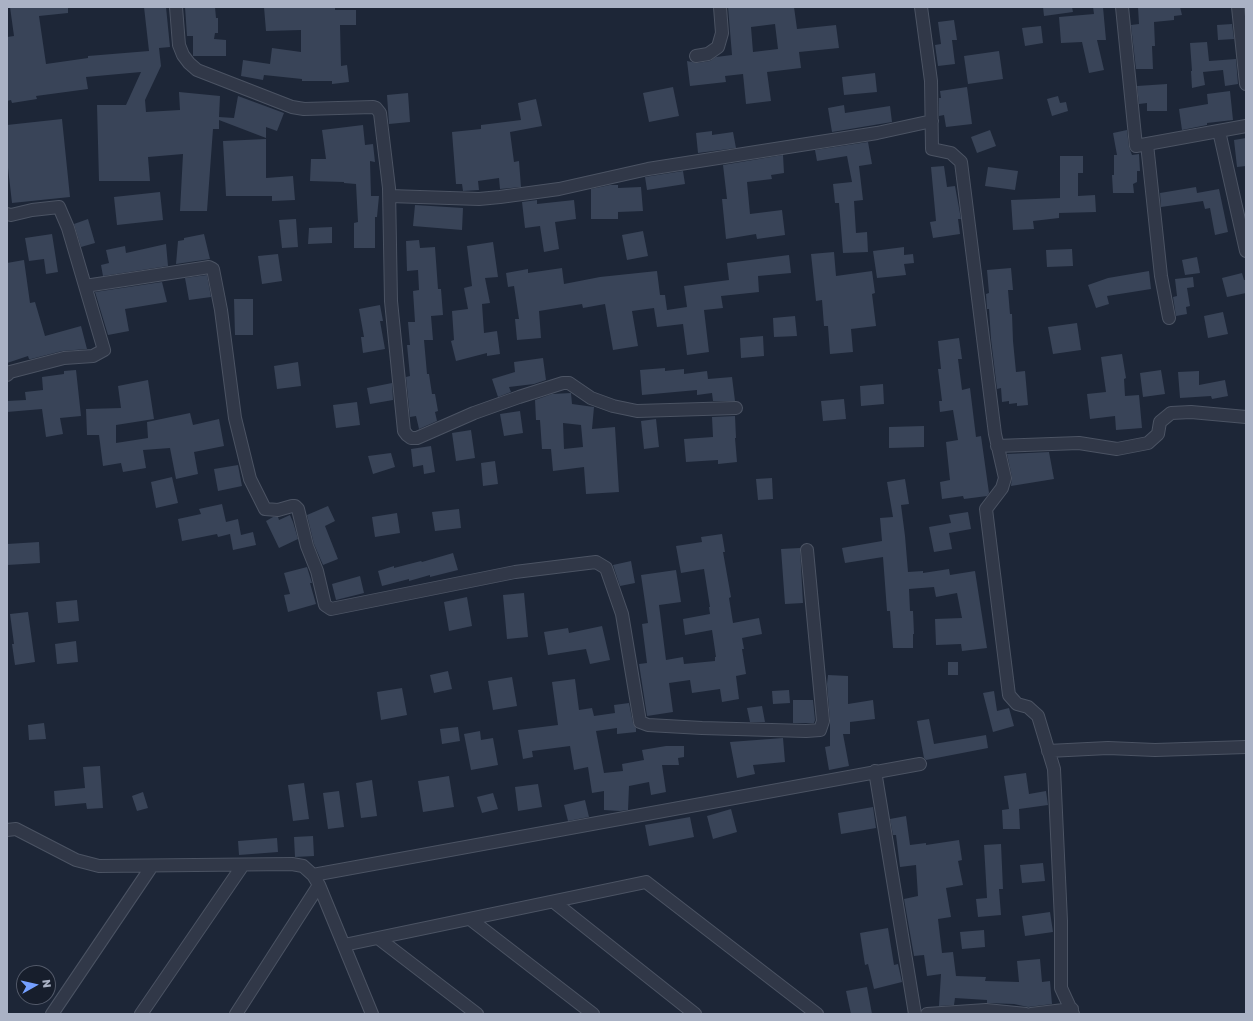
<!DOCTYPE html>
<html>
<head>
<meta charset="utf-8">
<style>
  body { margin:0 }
  #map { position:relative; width:1253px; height:1021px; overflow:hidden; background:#1d2637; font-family:"Golos Text",sans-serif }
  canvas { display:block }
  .frame { position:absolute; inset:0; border:8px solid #aab2c5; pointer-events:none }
  .north { position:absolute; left:16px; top:965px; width:40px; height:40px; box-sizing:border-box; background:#171e2c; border:1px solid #525969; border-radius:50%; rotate:82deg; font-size:11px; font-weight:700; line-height:16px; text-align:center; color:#aab2c5 }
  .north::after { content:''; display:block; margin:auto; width:14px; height:18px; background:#75a0ff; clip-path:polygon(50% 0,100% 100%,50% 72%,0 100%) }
</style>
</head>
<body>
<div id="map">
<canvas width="1253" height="1021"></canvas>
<div class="frame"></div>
<div class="north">N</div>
</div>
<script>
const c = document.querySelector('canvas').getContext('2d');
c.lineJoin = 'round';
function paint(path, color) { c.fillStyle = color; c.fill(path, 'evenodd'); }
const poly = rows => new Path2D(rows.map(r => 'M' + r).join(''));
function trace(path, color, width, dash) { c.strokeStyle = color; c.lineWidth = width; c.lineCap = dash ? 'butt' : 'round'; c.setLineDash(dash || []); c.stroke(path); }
paint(poly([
  [10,7,68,7,68,13,39,16,46,64,88,58,88,56,149,51,144,7,166,7,170,47,159,48,161,66,145,100,146,112,180,110,179,92,220,96,219,117,234,118,238,96,284,113,277,131,266,127,266,138,219,120,219,129,213,129,207,211,180,211,183,154,148,157,150,181,99,181,97,105,126,105,141,72,86,77,88,89,36,96,37,99,12,103,11,100,7,101,7,37,14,36],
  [185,7,215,7,216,18,218,18,218,33,215,33,214,39,226,40,226,56,193,56,193,36,187,36],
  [264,7,335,7,335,10,356,10,356,25,340,25,341,66,347,65,349,82,332,84,332,81,302,81,302,79,264,75,263,80,241,76,243,60,270,64,272,48,301,52,301,30,266,31],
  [728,7,794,7,797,29,836,25,839,48,799,52,801,68,767,72,771,101,746,104,743,74,725,76,726,82,690,86,687,61,697,63,710,61,716,57,732,55],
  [775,24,778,49,753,52,751,27],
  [1043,7,1072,7,1073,12,1044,16],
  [1093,7,1103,7,1106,40,1097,40,1104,70,1089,73,1082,42,1061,43,1059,17,1094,14],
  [1138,7,1180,7,1182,15,1174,16,1174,20,1154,22,1155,46,1152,46,1153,69,1136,69,1131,25,1139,24],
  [954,20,957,40,952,40,955,64,938,66,935,45,941,44,938,22],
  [1232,24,1234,39,1218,40,1217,25],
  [1041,26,1043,43,1025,46,1022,28],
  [1207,42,1209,61,1236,59,1238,84,1225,86,1223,70,1203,72,1205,85,1192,88,1191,71,1192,71,1190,43],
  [999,51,1003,79,968,84,964,56],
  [875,73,877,92,844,95,842,77],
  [1167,84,1167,111,1147,111,1147,103,1139,104,1137,86],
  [673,87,679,116,649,122,643,93],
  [967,87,972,124,946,127,944,115,939,116,939,98,941,98,940,91],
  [1230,91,1233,120,1207,123,1207,125,1182,130,1179,109,1208,104,1207,94],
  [408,93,410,122,389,124,387,95],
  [1058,96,1060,103,1066,102,1068,111,1052,116,1047,99],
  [536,99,542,126,510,132,514,162,519,161,521,187,500,189,499,178,478,181,479,190,463,191,462,184,456,184,452,132,481,129,481,125,521,120,518,103],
  [844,105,845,113,890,106,892,122,832,132,828,108],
  [62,119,70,197,12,203,7,159,7,125],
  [363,125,365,145,373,144,375,162,370,161,371,196,379,196,377,217,375,217,375,248,354,248,354,223,358,222,356,184,344,183,344,182,310,181,311,159,326,159,322,130],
  [990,130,996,146,977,153,971,137],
  [1127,130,1129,147,1132,155,1139,154,1140,171,1137,171,1137,182,1133,184,1134,193,1113,193,1112,175,1114,175,1114,155,1117,155,1113,133],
  [712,131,712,135,733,132,736,148,698,153,696,133],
  [1246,138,1246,166,1237,167,1234,140],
  [266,139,266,178,293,176,295,200,272,201,272,196,226,196,223,141],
  [868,142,872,164,859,166,863,200,854,201,856,233,867,232,868,252,843,253,839,203,835,203,833,184,852,182,847,156,817,161,815,150],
  [783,155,784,173,771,175,772,179,747,182,750,214,782,210,785,235,757,239,756,234,726,239,722,199,727,199,723,165],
  [1060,156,1083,156,1083,173,1078,173,1078,196,1095,195,1096,212,1059,213,1059,218,1033,221,1034,229,1013,230,1011,200,1060,198],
  [944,166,947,187,955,186,961,219,958,219,960,234,933,238,930,222,936,221,931,167],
  [988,167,1018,171,1015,190,985,186],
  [683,171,685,184,647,190,645,177],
  [610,185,618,185,618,188,641,187,643,211,618,212,618,219,591,219,591,189],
  [1196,187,1197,193,1219,189,1228,232,1215,235,1210,208,1205,209,1203,201,1161,207,1160,193],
  [160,192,163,220,117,225,114,197],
  [537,200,537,204,574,200,576,219,555,222,559,249,544,252,540,226,525,228,522,202],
  [415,205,463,208,462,230,413,226],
  [88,219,95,243,81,247,74,224],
  [296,219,298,247,282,248,279,220],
  [332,227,332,243,308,244,309,228],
  [643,231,648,256,627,260,622,235],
  [52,234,58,272,46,274,44,259,29,261,25,238],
  [204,234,210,259,176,264,178,241,184,240,184,238],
  [419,240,420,248,435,247,438,289,441,289,443,315,431,316,433,340,424,340,427,374,429,374,432,394,435,394,438,411,435,412,437,421,419,429,416,416,410,417,406,377,410,376,407,345,410,345,408,322,415,322,413,291,419,290,418,270,407,271,406,241],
  [493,242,498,277,485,278,490,303,482,304,484,333,497,331,500,354,487,356,487,353,456,361,451,341,454,340,452,311,468,309,464,288,472,286,467,246],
  [166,244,168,266,103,276,101,265,109,263,106,250,125,246,126,253],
  [904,247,904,255,913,254,914,263,904,264,906,275,877,278,873,251],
  [1072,249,1073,266,1047,267,1046,250],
  [834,252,836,276,872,271,875,293,872,294,876,326,851,329,853,352,830,354,828,326,824,326,822,300,816,301,811,254],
  [278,254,282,281,262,284,258,256],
  [789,255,791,273,758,276,759,292,721,296,723,308,704,310,709,352,687,355,683,324,657,327,654,308,632,311,638,346,613,350,605,304,583,308,582,304,539,311,541,338,517,340,515,319,519,319,514,286,508,287,506,273,528,269,528,273,562,268,564,284,600,277,657,271,660,295,665,295,667,310,687,307,684,286,729,280,727,263],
  [1197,257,1200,273,1185,275,1182,260],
  [24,260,30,303,35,302,45,336,81,326,87,349,62,351,31,359,29,359,28,356,7,363,7,263],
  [1011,268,1013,290,1008,290,1010,314,1012,314,1013,341,1016,372,1025,371,1028,405,1017,406,1017,403,1009,404,1009,401,1002,402,1001,388,997,389,991,339,989,309,987,309,986,294,989,293,987,270],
  [1149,271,1151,289,1107,296,1109,304,1096,308,1088,285,1108,278],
  [1242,273,1244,280,1246,280,1246,293,1227,297,1222,278],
  [207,275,211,297,189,300,185,278],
  [1193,277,1194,287,1187,288,1190,306,1186,307,1187,314,1176,316,1173,297,1177,296,1175,279],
  [162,282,167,302,125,309,129,331,108,335,95,292],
  [234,299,253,299,253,335,235,335],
  [380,305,383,321,380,321,385,349,363,353,361,337,364,337,359,309],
  [1223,312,1228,334,1208,338,1204,316],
  [795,316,797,336,774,337,773,318],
  [1077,323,1081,350,1053,354,1048,327],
  [763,336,764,356,741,358,740,338],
  [959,338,962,359,958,359,962,390,970,388,976,437,981,436,989,493,987,496,964,499,963,496,942,499,940,482,950,480,946,442,958,440,953,410,940,412,939,401,942,401,938,369,941,369,938,341],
  [1122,354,1126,378,1124,379,1125,396,1139,395,1142,428,1116,430,1115,416,1090,419,1087,394,1106,392,1101,357],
  [543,358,546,380,534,384,509,387,511,392,498,397,492,379,515,372,514,362],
  [298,362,301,386,277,389,274,366],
  [665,368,665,371,684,369,684,374,707,371,708,379,732,377,735,401,713,401,712,393,697,395,697,390,642,395,640,370],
  [76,370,81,416,60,418,63,434,46,437,42,409,7,412,7,401,26,400,25,392,43,390,42,377,64,374,64,371],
  [1161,370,1165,394,1143,397,1140,373],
  [1199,371,1199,385,1225,380,1228,396,1212,399,1211,396,1180,398,1178,372],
  [148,380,154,419,116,425,116,443,148,438,147,422,190,413,193,425,219,419,224,446,194,452,198,474,176,479,170,448,143,450,146,468,123,472,121,463,103,466,99,435,87,435,86,409,121,408,118,386],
  [392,383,393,400,370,404,367,388],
  [883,384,884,404,861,406,860,386],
  [571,393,572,404,594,407,592,429,615,427,619,492,586,494,584,467,553,471,551,449,542,449,540,420,536,420,535,400,552,394],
  [563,423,581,425,583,447,564,449],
  [844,399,846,419,823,421,821,401],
  [357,402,360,425,336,428,333,405],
  [520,411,523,433,504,436,500,414],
  [735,416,736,438,735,438,737,462,718,464,718,460,686,462,684,439,713,437,712,417],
  [656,419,659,447,644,449,641,421],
  [924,426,924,447,889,448,889,427],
  [471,430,475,458,456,461,452,433],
  [431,446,435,472,424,474,423,465,413,467,411,449],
  [1049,452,1054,479,1011,486,1012,477,1007,454],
  [391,453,395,467,373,474,368,456],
  [495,461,498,484,483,486,481,463],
  [238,465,242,486,218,491,214,469],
  [172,477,178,503,156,508,151,482],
  [772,478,773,499,758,500,756,479],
  [905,479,909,504,901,505,905,536,908,572,923,571,923,573,949,569,950,575,975,571,987,648,962,651,961,644,936,645,935,619,962,618,957,593,936,597,934,587,909,589,910,611,913,611,914,634,913,634,913,648,893,648,890,611,887,611,883,557,845,563,842,548,882,541,880,518,893,517,887,482],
  [222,504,226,522,238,519,241,535,253,532,256,545,233,550,230,534,218,537,217,534,182,541,178,519,201,514,199,509],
  [328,506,335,521,325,526,338,559,323,565,314,544,307,515],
  [459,509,461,528,435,531,432,512],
  [968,512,971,529,949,533,952,549,934,552,929,527,951,523,949,515],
  [397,513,400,533,375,537,372,517],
  [290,515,293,522,298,539,279,548,266,521,273,517,278,517,279,520],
  [722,534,725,552,723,552,731,597,729,598,733,623,759,618,762,634,742,638,744,649,742,649,746,674,736,676,739,699,722,702,720,689,692,693,690,680,669,683,673,712,647,716,639,664,647,663,642,624,648,623,641,575,676,570,681,602,659,605,666,660,683,657,684,664,715,661,715,657,716,657,712,630,685,635,683,619,710,614,709,607,710,607,704,569,681,573,676,546,702,542,701,537],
  [39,542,40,563,7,565,7,544],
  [800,548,803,603,785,604,781,549],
  [453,553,458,570,430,577,430,575,409,581,409,579,382,586,378,571,394,566,394,568,421,561,422,562],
  [631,561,635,583,620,586,613,565],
  [307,567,312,583,310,583,316,604,288,612,284,595,290,594,284,573],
  [360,576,364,593,336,600,332,584],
  [524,593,528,637,507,639,503,595],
  [467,597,472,626,449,631,444,602],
  [77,600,79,621,58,623,56,602],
  [28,612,35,662,15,665,12,644,14,644,10,614],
  [602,626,610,660,590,664,586,649,548,655,544,632,568,628,569,633],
  [76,641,78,662,57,664,55,644],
  [948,662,958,662,958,675,948,675],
  [448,671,452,689,434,693,430,675],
  [828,675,848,676,848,704,873,700,875,719,850,722,850,734,843,734,849,766,829,770,825,747,830,746,830,720,827,684],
  [512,677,517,706,493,710,488,681],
  [575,679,579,710,592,708,594,716,615,713,614,705,629,703,633,723,636,728,636,732,617,734,617,728,596,731,604,773,623,771,622,764,644,760,642,750,666,746,684,746,684,757,678,758,679,765,662,765,666,792,651,795,649,782,629,786,628,810,620,811,604,810,604,791,592,793,588,767,574,770,570,746,532,751,533,757,523,759,518,730,558,725,552,682],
  [402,688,407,715,381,720,377,692],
  [789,690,790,703,773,704,772,691],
  [994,691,997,711,1009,708,1014,726,993,732,983,693],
  [793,700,813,700,815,720,814,723,793,723],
  [762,706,765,722,750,722,747,708],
  [929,719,934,744,986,735,988,748,926,760,924,758,917,721],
  [44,723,46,739,29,740,28,725],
  [458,727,460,741,442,744,440,729],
  [480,731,481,740,493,738,498,765,471,770,464,734],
  [783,738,785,762,753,765,755,774,737,778,730,742],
  [100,766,103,808,87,809,86,803,55,806,54,791,85,788,83,767],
  [1026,773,1029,794,1046,791,1048,805,1019,809,1020,829,1003,829,1002,810,1009,809,1004,776],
  [449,776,454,807,423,812,418,781],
  [372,780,377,816,361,818,356,783],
  [304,783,309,819,293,821,288,785],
  [538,784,542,807,518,811,515,787],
  [339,791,344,827,328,829,323,793],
  [143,792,148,808,137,811,132,796],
  [493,793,498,809,482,813,477,797],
  [585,800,589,817,568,821,564,805],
  [873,807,876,828,841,834,838,813],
  [731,809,737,832,713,839,707,816],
  [906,816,910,845,926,843,926,845,959,840,962,860,958,861,963,885,946,888,951,917,938,919,942,953,953,952,956,976,986,977,985,981,1019,982,1017,961,1040,959,1042,982,1050,981,1052,1004,1028,1007,1014,1004,987,1003,987,1000,955,998,954,1005,939,1006,941,974,927,976,924,955,914,956,904,899,918,896,916,865,900,867,896,835,893,835,890,819],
  [690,817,694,837,649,846,645,825],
  [313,836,314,856,295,857,294,837],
  [277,838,278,852,239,855,238,841],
  [1001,844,1003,889,999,889,1001,915,978,917,976,899,987,898,984,845],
  [1043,863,1045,881,1022,883,1020,865],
  [1050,912,1053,932,1025,936,1022,916],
  [888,928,894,965,898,964,902,982,874,989,868,964,865,965,860,933],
  [984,930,985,947,962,949,960,932],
  [867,987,872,1014,851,1014,846,991]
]), '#394458');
const minor = poly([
  [176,7,179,45,183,55,189,63,197,70,292,107,304,109,373,107,376,108,380,113,389,188,391,301,404,431,407,435,411,438,417,438,474,413,519,397,563,383,569,383,591,398,613,406,637,411,736,408],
  [921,7,931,81,932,149,951,153,961,162,995,434,1005,478,1002,488,986,509,1009,695,1017,704,1028,707,1038,716,1054,769,1061,921,1061,988,1073,1014],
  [1122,7,1136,146,1246,126],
  [1238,7,1246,84],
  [696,56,708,54,718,47,722,33,720,7],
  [1219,131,1246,251],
  [1147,144,1161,276,1169,318],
  [390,196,479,199,500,197,559,189,648,169,877,133,932,121],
  [7,214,11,215,32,210,59,207,68,228,104,350,93,356,64,358,10,372,7,375],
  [85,286,203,268,209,267,213,269,221,310,235,418,250,479,265,509,278,510,292,506,295,506,298,509,307,546,317,571,325,605,331,609,515,572,596,562,606,568,622,614,640,722,648,725,702,728,806,731,820,730,823,721,807,550],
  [997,446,1079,443,1117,449,1148,443,1158,434,1160,422,1171,413,1191,412,1246,417],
  [1048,751,1108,748,1155,750,1246,747],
  [875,771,915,1014],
  [7,830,16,829,76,860,99,866,292,864,303,866,313,875,319,885,372,1014],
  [313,875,920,764],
  [554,902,695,1014],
  [470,919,593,1014],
  [378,938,477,1014],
  [344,945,646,882,817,1014],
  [52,1014,152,866],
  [141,1014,243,865],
  [236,1014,319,885],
  [927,1014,986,1010,1026,1014],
  [1031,1014,1072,1009]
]);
trace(minor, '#4b5363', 14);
trace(minor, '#313848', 12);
</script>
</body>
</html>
